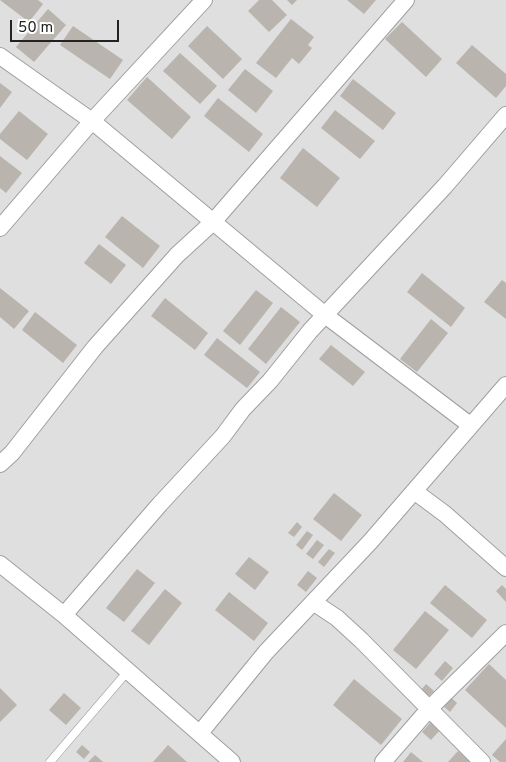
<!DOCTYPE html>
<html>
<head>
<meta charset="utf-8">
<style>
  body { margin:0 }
  #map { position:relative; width:506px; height:762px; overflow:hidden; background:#f1eeea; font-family:Overpass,sans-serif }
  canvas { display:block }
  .scale { position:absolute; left:10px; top:20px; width:109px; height:22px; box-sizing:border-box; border:2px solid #222; border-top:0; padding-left:6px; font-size:15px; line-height:18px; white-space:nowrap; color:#222; -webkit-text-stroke:4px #fff; paint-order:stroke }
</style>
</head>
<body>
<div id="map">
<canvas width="506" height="762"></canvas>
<div class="scale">50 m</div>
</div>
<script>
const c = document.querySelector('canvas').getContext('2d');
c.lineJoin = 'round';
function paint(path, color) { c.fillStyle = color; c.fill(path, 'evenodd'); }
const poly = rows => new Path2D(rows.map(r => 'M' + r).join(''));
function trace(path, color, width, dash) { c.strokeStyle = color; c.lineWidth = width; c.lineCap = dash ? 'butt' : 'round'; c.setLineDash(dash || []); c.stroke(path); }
paint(poly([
  [0,0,506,0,506,762,0,762]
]), '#dfdfdf');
paint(poly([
  [0,0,38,0,43,4,29,22],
  [259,0,272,0,287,15,269,32,248,11],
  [287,0,297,0,292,5],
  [347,0,376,0,364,14],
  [48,9,66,25,34,62,16,47],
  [291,19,314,37,308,45,312,48,299,64,292,58,276,78,256,63],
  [402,22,442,59,426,77,385,39],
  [73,26,123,60,110,79,60,45],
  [207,26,242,59,223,79,188,46],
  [472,45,506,74,506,86,496,98,456,63],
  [180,53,217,86,200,104,163,71],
  [245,69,273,91,256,113,228,90],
  [147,77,191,117,172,139,127,100],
  [353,79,396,113,383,130,340,96],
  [0,83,12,92,0,108],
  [218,98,263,134,249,152,204,116],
  [335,110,375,141,360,159,321,128],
  [19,111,48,134,27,160,0,139,0,134],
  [303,148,340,178,317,207,280,178],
  [0,156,22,173,6,193,0,188],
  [122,216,160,246,143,268,105,237],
  [99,244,126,265,111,284,84,263],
  [422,273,465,308,451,327,407,292],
  [502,280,506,283,506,319,484,302],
  [0,288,29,311,14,329,0,317],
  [256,290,273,303,240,345,223,331],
  [165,298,208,333,195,350,151,316],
  [281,307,300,322,266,364,248,349],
  [35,312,77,345,63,363,22,330],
  [431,319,448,333,417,372,400,359],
  [217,338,260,372,247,388,204,355],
  [331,345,365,372,353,386,319,359],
  [334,493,362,515,341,541,313,519],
  [297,522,302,527,294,537,288,533],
  [307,531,313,535,302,550,296,545],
  [317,540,324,545,313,559,306,554],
  [329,549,335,553,324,567,318,562],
  [249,557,269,572,255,590,235,574],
  [137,569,155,583,124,622,106,608],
  [308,571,317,578,306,592,297,585],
  [445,585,487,620,472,638,430,603],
  [502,585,506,589,506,602,496,591],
  [165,589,182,603,149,645,131,631],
  [229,592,268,623,254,641,215,610],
  [425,611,449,630,416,669,393,650],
  [445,661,453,668,442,681,434,674],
  [489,664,506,680,506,728,465,690],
  [354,679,402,719,381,745,333,705],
  [426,684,434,691,429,696,421,690],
  [0,688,17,705,0,722],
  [64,693,81,708,66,725,49,710],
  [448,695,457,703,450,712,441,704],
  [431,722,440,730,431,740,422,732],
  [506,739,506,762,500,762,492,755],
  [82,745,90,752,84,759,76,752],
  [168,745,187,762,153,762],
  [458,751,470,762,448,762],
  [411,752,423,762,403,762],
  [95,755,103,762,88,762]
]), '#bab4af');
const service = poly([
  [50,762,128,671]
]);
const minor = poly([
  [0,56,92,121,325,315,470,425],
  [0,228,92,121,204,0],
  [0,464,12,453,95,347,177,255,213,222,406,0],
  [414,491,445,514,506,568],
  [0,564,64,615,232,762],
  [313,602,337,618,361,640,482,762],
  [64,615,160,504,223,436,243,409,270,381,310,331,445,186,506,115],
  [200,733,266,652,370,542,506,385],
  [383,762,429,709,506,633]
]);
trace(service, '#9f9f9f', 9);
trace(minor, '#9f9f9f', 18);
trace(service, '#fff', 8);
trace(minor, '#fff', 16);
</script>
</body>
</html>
